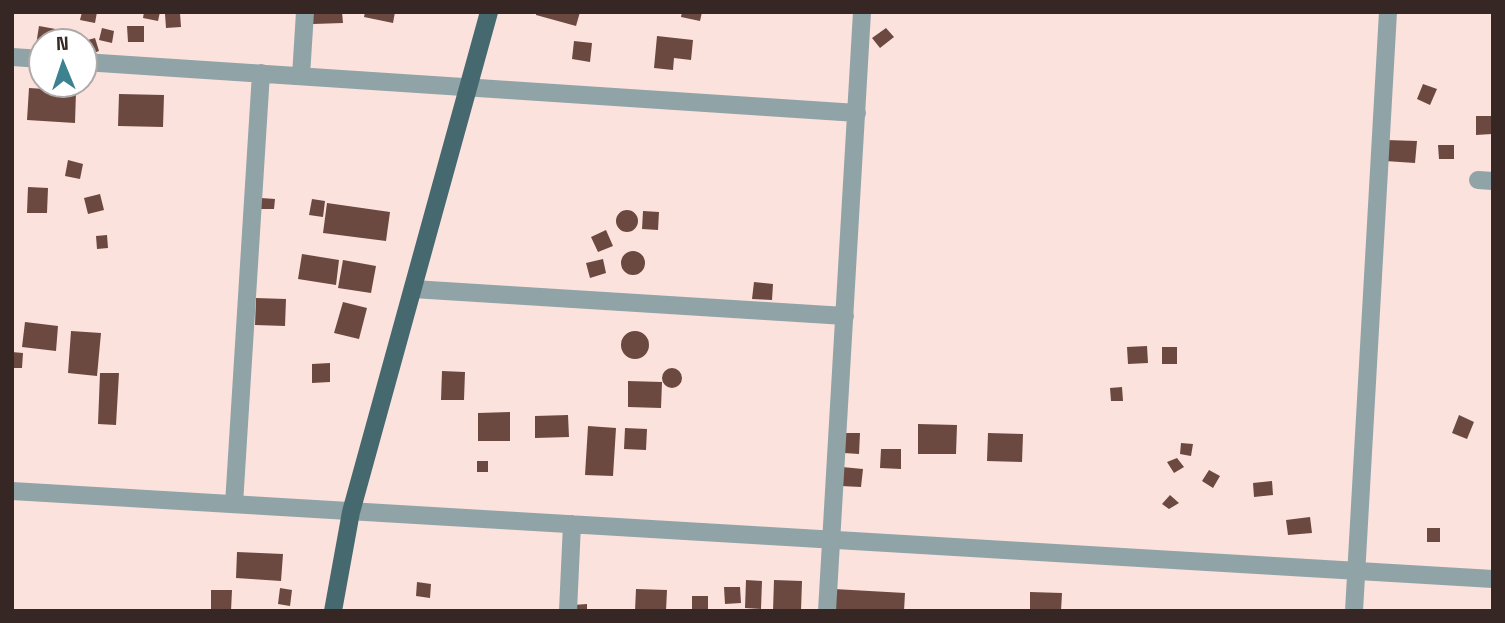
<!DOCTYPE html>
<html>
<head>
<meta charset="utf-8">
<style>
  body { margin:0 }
  #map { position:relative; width:1505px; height:623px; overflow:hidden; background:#fce2dc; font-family:"Space Grotesk",sans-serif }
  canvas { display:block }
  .frame { position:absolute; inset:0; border:14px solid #372724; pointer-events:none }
  .north { position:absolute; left:28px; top:28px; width:70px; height:70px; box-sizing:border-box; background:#fff; border:2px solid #afa9a7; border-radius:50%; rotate:358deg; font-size:19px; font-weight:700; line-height:28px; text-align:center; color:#372724 }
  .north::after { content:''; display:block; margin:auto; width:24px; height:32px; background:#3d8290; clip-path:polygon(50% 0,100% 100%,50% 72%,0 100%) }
</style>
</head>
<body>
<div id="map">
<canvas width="1505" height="623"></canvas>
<div class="frame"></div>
<div class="north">N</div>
</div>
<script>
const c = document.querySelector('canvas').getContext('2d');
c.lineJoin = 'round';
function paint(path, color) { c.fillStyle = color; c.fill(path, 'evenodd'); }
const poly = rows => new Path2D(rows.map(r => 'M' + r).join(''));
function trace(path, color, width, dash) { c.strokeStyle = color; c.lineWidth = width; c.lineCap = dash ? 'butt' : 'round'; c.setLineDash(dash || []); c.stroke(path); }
paint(poly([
  [82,12,97,12,95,23,80,20],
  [144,12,160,12,158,21,143,18],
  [313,12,342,12,343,23,313,24],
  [365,12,395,12,393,23,364,17],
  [536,12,580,12,576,26,536,15],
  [682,12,702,12,700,21,681,17],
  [180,13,181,27,166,28,165,14],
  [39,26,61,30,58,42,42,42,42,46,36,45],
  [127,26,144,26,144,42,128,42],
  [102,28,114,31,112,43,99,40],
  [886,28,894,37,880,48,872,38],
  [657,36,693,40,691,60,674,58,673,70,654,68],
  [95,38,99,51,88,55,84,41],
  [574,41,592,43,590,62,572,59],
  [1423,84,1437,89,1430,105,1417,99],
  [29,88,76,91,75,123,27,120],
  [119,94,164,95,163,127,118,126],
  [1476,116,1492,116,1492,134,1476,135],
  [1386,140,1417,141,1415,163,1385,161],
  [1438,145,1454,145,1454,159,1439,159],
  [68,160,83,164,80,179,65,176],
  [28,187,48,188,47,213,27,213],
  [100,194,104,210,88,214,84,198],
  [261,198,275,199,274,209,261,209],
  [312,199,325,201,323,217,309,215],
  [327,203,390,212,386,241,323,233],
  '616 221a11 11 0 1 1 22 0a11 11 0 1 1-22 0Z',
  [643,211,659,212,658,230,642,229],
  [606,230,613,246,598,252,591,237],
  [107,235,108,248,97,249,96,236],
  '621 263a12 12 0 1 1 24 0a12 12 0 1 1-24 0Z',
  [302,254,339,260,336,285,298,279],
  [603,259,606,273,590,278,586,263],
  [343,260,376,266,371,293,338,288],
  [754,282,773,284,772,300,752,299],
  [256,298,286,299,285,326,255,325],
  [343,302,367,308,359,339,334,333],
  [25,322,58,326,56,351,22,347],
  [71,331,101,333,97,376,68,373],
  '621 345a14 14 0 1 1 28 0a14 14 0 1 1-28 0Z',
  [1147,346,1148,363,1128,364,1127,347],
  [1162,347,1177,347,1177,364,1162,364],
  [12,352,23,353,22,368,12,368],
  [330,363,330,382,312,383,312,364],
  '662 378a10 10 0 1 1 20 0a10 10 0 1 1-20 0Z',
  [442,371,465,372,464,400,441,400],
  [100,373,119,373,116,425,98,424],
  [628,381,662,382,661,408,628,407],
  [1122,387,1123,401,1111,401,1110,388],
  [510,412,510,441,478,441,478,413],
  [568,415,569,437,535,438,535,416],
  [1459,415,1474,422,1467,439,1452,433],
  [918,424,957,425,956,454,918,454],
  [588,426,616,428,613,476,585,475],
  [625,428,647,429,646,450,624,449],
  [845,433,860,433,859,454,844,453],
  [988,433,1023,434,1022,462,987,461],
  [1181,443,1193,444,1191,456,1180,454],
  [881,449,901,449,901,469,880,468],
  [1177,458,1184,467,1174,473,1167,462],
  [477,461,488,461,488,472,477,472],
  [842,467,863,469,861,487,841,486],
  [1209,470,1220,476,1213,488,1202,481],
  [1272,481,1273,495,1254,497,1253,483],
  [1170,495,1179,503,1169,509,1162,504],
  [1310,517,1312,533,1288,535,1286,520],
  [1427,528,1440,528,1440,542,1427,542],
  [237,552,283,554,281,581,236,578],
  [746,580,762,581,761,609,745,608],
  [774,580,802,581,801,611,773,611],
  [417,582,431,584,430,598,416,596],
  [724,587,740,587,741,603,725,604],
  [280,588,292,590,290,606,278,604],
  [636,589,667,590,666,611,635,611],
  [834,589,905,593,904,611,832,611],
  [211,590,232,590,231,611,211,611],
  [1030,592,1062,593,1061,611,1030,611],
  [692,596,708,596,708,611,692,611],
  [587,604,587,611,573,611,573,605]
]), '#6b4941');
trace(poly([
  [12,57,42,59],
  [84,62,857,113],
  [301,76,305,12],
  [1478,180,1493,181],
  [413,289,845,316],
  [12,491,1493,579],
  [234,504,261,73],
  [568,611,572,524],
  [827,611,862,12],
  [1354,611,1388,12]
]), '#90a3a7', 18);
trace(poly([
  [333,611,351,512,489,12]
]), '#466970', 18);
</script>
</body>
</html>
